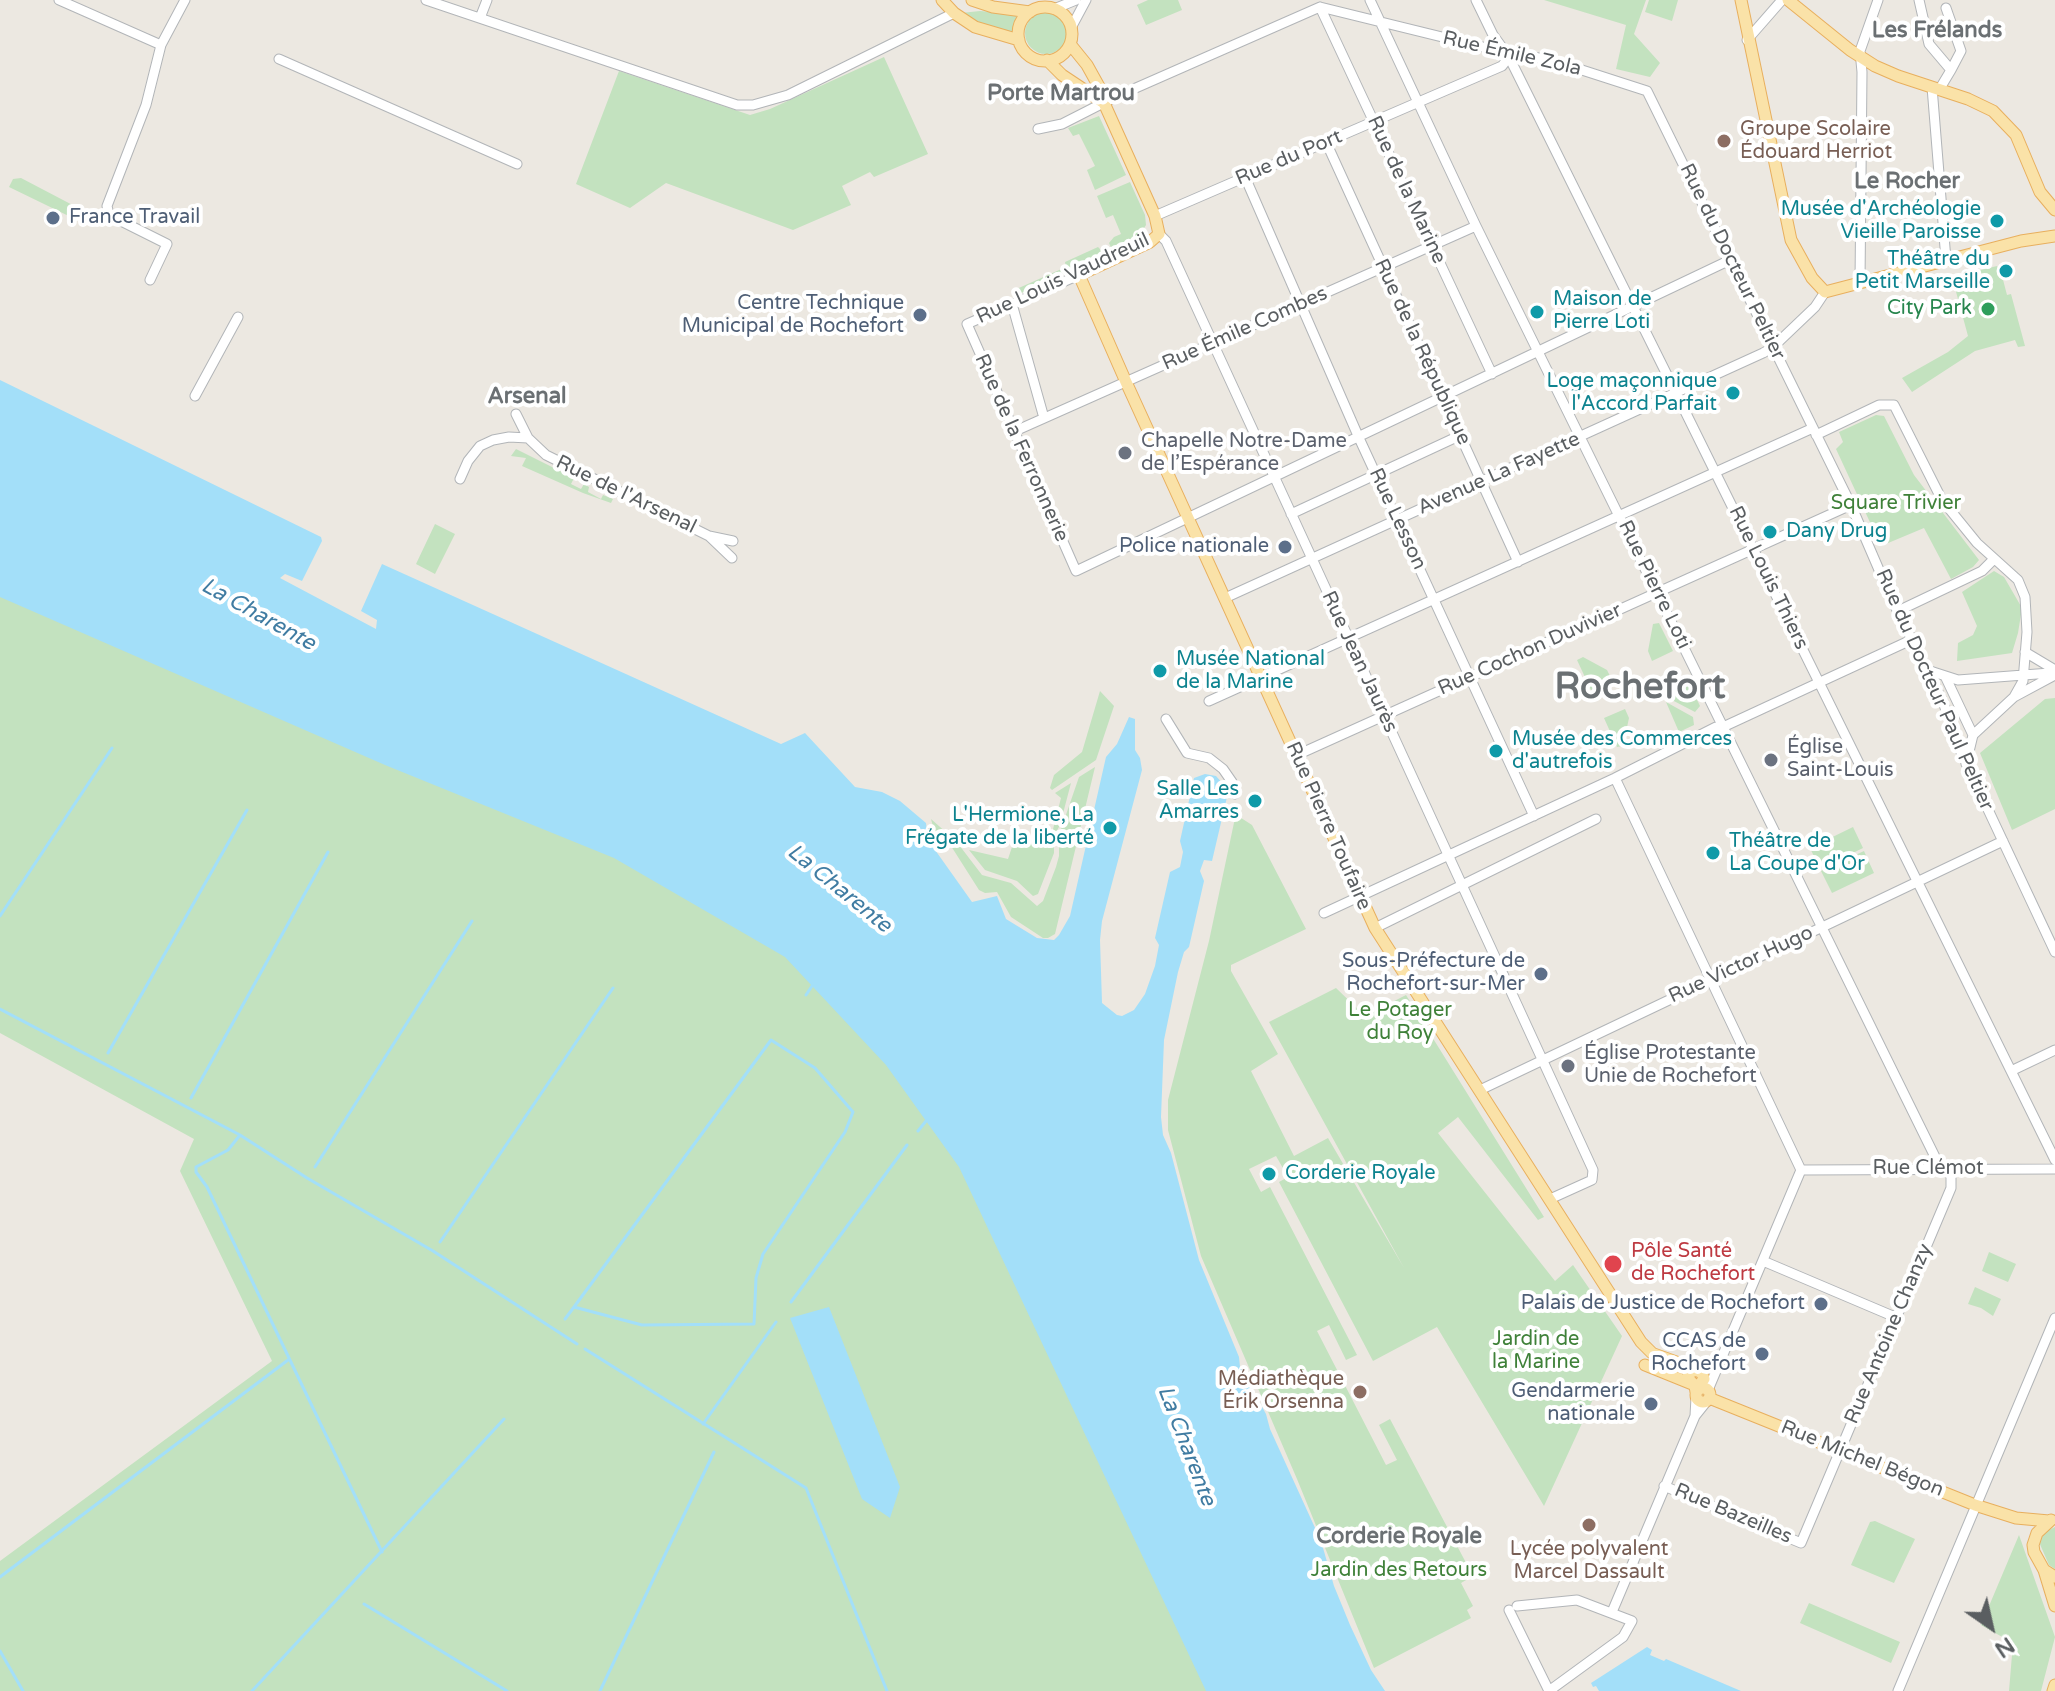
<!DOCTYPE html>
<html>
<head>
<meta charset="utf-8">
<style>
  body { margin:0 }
  #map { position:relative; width:2055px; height:1691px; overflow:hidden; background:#ece8e1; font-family:"Varela Round",sans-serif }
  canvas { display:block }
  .north { position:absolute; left:1951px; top:1587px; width:80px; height:80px; -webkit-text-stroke:6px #fff; paint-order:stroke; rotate:146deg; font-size:22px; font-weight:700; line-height:32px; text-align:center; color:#5a5e61 }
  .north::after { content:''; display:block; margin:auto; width:28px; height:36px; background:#5a5e61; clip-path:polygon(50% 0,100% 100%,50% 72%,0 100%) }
</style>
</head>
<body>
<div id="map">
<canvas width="2055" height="1691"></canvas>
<div class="north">N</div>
</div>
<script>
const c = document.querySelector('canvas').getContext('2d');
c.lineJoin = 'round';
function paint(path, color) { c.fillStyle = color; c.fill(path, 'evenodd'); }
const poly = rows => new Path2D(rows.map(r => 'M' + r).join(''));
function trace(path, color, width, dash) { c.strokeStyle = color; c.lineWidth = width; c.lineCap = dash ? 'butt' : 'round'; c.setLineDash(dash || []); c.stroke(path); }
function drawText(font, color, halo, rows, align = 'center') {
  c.font = font + ' "Varela Round",sans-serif'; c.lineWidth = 8; c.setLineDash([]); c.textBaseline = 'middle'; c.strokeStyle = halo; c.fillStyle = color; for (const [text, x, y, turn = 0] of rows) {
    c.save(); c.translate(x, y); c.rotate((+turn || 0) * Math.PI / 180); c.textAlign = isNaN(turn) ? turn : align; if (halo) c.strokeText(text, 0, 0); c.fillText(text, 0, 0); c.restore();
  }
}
paint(poly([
  [1148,0,1178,0,1182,10,1146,25,1137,5],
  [1544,0,1646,0,1634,34,1660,63,1650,77,1616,69,1626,25],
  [1649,0,1678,0,1672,21,1645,12],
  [980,11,1017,14,1013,34,992,30,961,13],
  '1025 33a21 21 0 1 1 42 0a21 21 0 1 1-42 0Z',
  [884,57,928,154,874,177,870,172,842,186,851,205,793,230,666,183,630,208,576,184,619,71,750,115,770,109],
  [1099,116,1126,175,1095,190,1087,170,1095,166,1079,134,1073,136,1068,128],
  [21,178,84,211,79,221,9,187,13,179],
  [1130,182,1145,215,1146,225,1135,242,1113,252,1109,243,1114,237,1121,234,1113,215,1106,218,1097,196],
  [1098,247,1105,254,1013,297,1012,291,1066,267,1065,262],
  [1997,266,2001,272,2007,295,2011,294,2025,346,2018,347,2015,340,1975,351,1912,392,1902,378,1948,352,1968,336,1952,277],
  [1876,415,1884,416,1914,475,1979,560,1973,567,1951,579,1924,528,1881,546,1836,449,1843,442,1839,432],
  [516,449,574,478,571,484,581,489,584,484,589,487,588,492,601,499,603,495,613,499,611,503,583,493,522,466,526,458,511,456],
  [435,524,455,534,435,574,416,564],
  [0,560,811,937,964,1116,1231,1691,0,1691,0,1561,272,1361,180,1171,194,1139,0,1033],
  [1994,571,2004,577,2022,608,2018,633,2012,653,1957,661,1958,643,1973,635,1977,626,1962,592],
  [1659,623,1673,651,1652,661,1648,651,1653,624],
  [1583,657,1607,670,1612,680,1591,690,1577,660],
  [1687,679,1700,706,1695,712,1670,699,1666,689],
  [1100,691,1114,706,1096,760,1052,790,1050,788,1054,775,1082,752],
  [2055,698,2055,809,2012,830,1980,753,2045,699],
  [1666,702,1693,717,1694,725,1679,732],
  [1625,709,1629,718,1623,746,1617,747,1604,718],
  [1095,767,1055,934,1048,938,1043,938,1011,917,997,892,985,893,979,890,951,846,935,834,931,819,956,841,982,875,1011,883,1037,906,1043,901,1056,867,1059,856,1059,835,1079,777],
  [1071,783,1060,825,1054,836,1054,853,1038,894,1033,896,1017,881,985,870,969,850,1008,859,1014,841,1034,844,1038,838,1051,837,1061,798,1055,793],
  [1238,816,1252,825,1306,929,1231,965,1231,971,1278,1054,1251,1071,1294,1156,1328,1138,1404,1268,1269,1022,1336,988,1365,1016,1406,995,1544,1217,1538,1220,1458,1117,1438,1133,1555,1281,1573,1265,1622,1336,1544,1506,1437,1327,1373,1361,1279,1182,1288,1177,1276,1156,1249,1169,1261,1192,1270,1187,1357,1355,1346,1360,1329,1325,1317,1331,1386,1465,1397,1460,1379,1425,1390,1419,1473,1576,1461,1583,1473,1606,1467,1610,1471,1618,1374,1668,1297,1479,1201,1256,1168,1130,1168,1100,1209,941,1235,818],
  [1853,827,1863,848,1820,869,1810,848],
  [1864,851,1874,873,1832,893,1821,871],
  [1989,1252,2016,1264,2008,1282,1982,1271],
  [1975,1287,2001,1299,1993,1316,1981,1308,1968,1304],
  [1875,1521,1915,1539,1894,1583,1851,1565,1870,1522],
  [2055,1527,2055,1569,2049,1565,2039,1542,2045,1532],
  [2019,1535,2055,1637,2041,1691,2009,1691,2013,1643,1981,1625],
  [1809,1603,1900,1642,1891,1663,1800,1623]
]), '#c3e2bf');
paint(poly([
  [0,380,321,537,322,541,302,581,285,574,280,578,376,629,377,620,361,611,382,564,781,744,805,733,855,787,882,792,900,801,926,823,928,840,972,902,997,896,1006,919,1037,938,1054,940,1059,935,1070,916,1106,757,1117,744,1129,717,1135,719,1135,750,1140,758,1142,770,1102,921,1100,940,1102,1003,1117,1015,1122,1016,1134,1010,1145,994,1155,966,1159,945,1155,938,1170,872,1180,867,1183,852,1180,841,1194,778,1205,774,1216,776,1224,785,1227,797,1212,861,1204,860,1200,871,1204,881,1189,947,1184,952,1178,972,1164,1040,1161,1117,1163,1135,1171,1153,1199,1260,1239,1357,1240,1367,1266,1414,1270,1429,1321,1541,1334,1586,1350,1625,1371,1670,1385,1691,1206,1691,959,1167,886,1065,785,957,614,858,385,765,0,597],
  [829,1307,900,1487,890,1518,862,1499,790,1318],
  [1647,1647,1652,1650,1650,1655,1664,1661,1666,1659,1741,1691,1599,1691,1596,1686,1593,1687,1591,1683]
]), '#a3dff9');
trace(poly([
  [0,916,112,748],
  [806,995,812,986],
  [0,1009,240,1135,307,1178,433,1251,577,1344],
  [108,1053,247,810],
  [191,1098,328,852],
  [918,1131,926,1121],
  [240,1135,228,1150,196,1167,196,1172,207,1187,382,1552],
  [315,1167,472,921],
  [440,1242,613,988],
  [791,1302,907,1145],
  [565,1319,574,1307,771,1040,815,1068,853,1112,845,1132,763,1254,756,1278,754,1324,642,1325,574,1307],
  [585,1349,806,1488,887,1691],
  [703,1424,776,1322],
  [0,1577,288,1360],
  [364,1604,507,1691],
  [0,1651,23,1691],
  [252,1691,504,1419],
  [600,1691,714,1452]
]), '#a3dff9', 3);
const minor = poly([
  [59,0,161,45],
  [426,0,737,105,753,105,788,95,954,13],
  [1370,0,1476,226,1941,1169],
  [1476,0,1493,35,1509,57,1676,393,2055,1160],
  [1919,0,1929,44,1951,70,1939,90],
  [1320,7,1492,374],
  [1946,8,1961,51,1951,70],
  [1054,9,1076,0],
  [480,18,487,0],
  [1071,28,1086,0],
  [1747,40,1782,0],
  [279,59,517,164],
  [1932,87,1946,260],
  [1038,129,1062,124,1113,98,1320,7,1491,49,1509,57,1518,54,1554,61,1647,91,1851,505,1892,600,1943,702,1960,750,2055,952],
  [1326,142,1518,562],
  [1245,177,1359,438,1534,816],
  [1155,216,1502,66,1509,57],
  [1159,234,1166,241,1593,1170,1592,1180,1550,1199],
  [1079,275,967,324,1076,571,1730,260],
  [150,280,167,244,109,215,107,206,146,105,161,45,185,0],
  [1860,283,1862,72,1860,51,1878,0],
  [1012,304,1044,418],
  [195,396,238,317],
  [516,414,528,438,546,455,709,536],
  [1013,432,1476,226],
  [1816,435,1879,405,1894,405,1942,500,1977,543,2018,580,2025,597,2027,632,2023,681,2014,697],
  [460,479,468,461,480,446,493,440,509,437,528,438],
  [1291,514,1461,435],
  [732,558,709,536,733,541],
  [1225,598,1763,353,1772,348,1815,307,1825,292],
  [1898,611,1982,571,1994,559],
  [2025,652,2055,670],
  [1927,670,1958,680,2050,673],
  [1945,676,1973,735],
  [1209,701,1813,428],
  [1166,719,1187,753,1209,758,1223,769,1232,782,1235,794],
  [1297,755,1851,505],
  [1966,764,1973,735,2014,697,2055,675],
  [1615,778,1801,1170],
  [1324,913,1615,778,1716,727,1723,727,1911,640],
  [1375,928,1596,819],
  [2011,1071,2055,1050],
  [1480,1090,2003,841],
  [1801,1170,2055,1169],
  [1763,1261,1895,1317],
  [1708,1390,1801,1170],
  [1695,1416,1696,1397],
  [1664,1486,1801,1543,1951,1188,1951,1169],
  [1509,1610,1549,1691,1623,1637,1632,1621,1577,1600,1517,1606],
  [1612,1612,1695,1416,1707,1401],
  [1898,1691,2055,1318]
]);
const major = poly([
  [942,0,954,13,975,27,1019,40],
  [972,0,993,7,1030,12],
  [1741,0,1791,240,1812,278,1825,292,2021,241,2055,236],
  [1788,0,1850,50,1875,66,1898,76,1968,99,1993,111,2016,135,2040,192,2055,210],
  '1018 34a27 27 0 1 1 54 0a27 27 0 1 1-54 0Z',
  [1070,44,1087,65,1102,92,1104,103,1155,216,1159,234,1150,242,1079,275,1126,382,1375,928,1641,1342,1652,1353],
  [1047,60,1062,75,1104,103],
  [1654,1354,1699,1370],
  [1645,1365,1692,1384],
  [1695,1386,1699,1385,1704,1379,1702,1373,1696,1370,1689,1373,1688,1378,1695,1386,1696,1392],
  '1696 1395a7 7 0 1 1 14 0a7 7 0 1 1-14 0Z',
  [1709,1398,1975,1505,2016,1518,2049,1521],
  [2051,1520,2037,1533,2033,1545,2034,1552,2044,1570,2055,1577],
  [2044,1570,2055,1606],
  [2053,1691,2055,1685]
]);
trace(minor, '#b2b5b8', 11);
trace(major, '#e8af5e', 13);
trace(minor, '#fff', 9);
trace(major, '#fae2a8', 11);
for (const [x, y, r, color] of [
  [1724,141,8,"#8d6e63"],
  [53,218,8,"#5c6f8a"],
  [1997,221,8,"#0f9aa8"],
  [2006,271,8,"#0f9aa8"],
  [1988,309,8,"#2e9e5b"],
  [1537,312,8,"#0f9aa8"],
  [920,315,8,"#5c6f8a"],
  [1733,393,8,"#0f9aa8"],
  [1125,453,8,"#6b7280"],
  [1770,532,8,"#0f9aa8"],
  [1285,547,8,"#5c6f8a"],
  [1160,671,8,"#0f9aa8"],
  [1496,751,8,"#0f9aa8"],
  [1771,760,8,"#6b7280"],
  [1255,801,8,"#0f9aa8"],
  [1110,828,8,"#0f9aa8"],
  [1713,853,8,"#0f9aa8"],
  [1541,974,8,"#5c6f8a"],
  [1568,1066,8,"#6b7280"],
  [1269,1174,8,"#0f9aa8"],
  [1613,1264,10,"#e0444e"],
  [1821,1304,8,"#5c6f8a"],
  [1762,1354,8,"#5c6f8a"],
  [1360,1392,8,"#8d6e63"],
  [1651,1404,8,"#5c6f8a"],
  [1589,1525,8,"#8d6e63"]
]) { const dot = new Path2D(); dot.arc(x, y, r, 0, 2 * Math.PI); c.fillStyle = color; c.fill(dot); trace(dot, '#fff', 3); }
drawText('20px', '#5a5e61', '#fff', [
  ["Rue Émile Zola",1512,54,13],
  ["Rue du Port",1289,158,-23],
  ["Rue de la Marine",1406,190,65],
  ["Rue du Docteur Peltier",1732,262,64],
  ["Rue Louis Vaudreuil",1063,279,-25],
  ["Rue Émile Combes",1245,329,-24],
  ["Rue de la République",1422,352,65],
  ["Rue de la Ferronnerie",1021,448,66],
  ["Avenue La Fayette",1499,474,-24],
  ["Rue de l'Arsenal",626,495,26],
  ["Rue Lesson",1397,519,65],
  ["Rue Louis Thiers",1768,578,64],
  ["Rue Pierre Loti",1654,585,64],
  ["Rue Cochon Duvivier",1530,650,-24],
  ["Rue Jean Jaurès",1359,662,65],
  ["Rue du Docteur Paul Peltier",1934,690,66],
  ["Rue Pierre Toufaire",1328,826,66],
  ["Rue Victor Hugo",1741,965,-25],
  ["Rue Clémot",1928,1169],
  ["Rue Antoine Chanzy",1889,1334,-67],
  ["Rue Michel Bégon",1862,1459,22],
  ["Rue Bazeilles",1733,1514,23]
]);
drawText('20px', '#785e54', '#fff', [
  ["Groupe Scolaire",1740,130],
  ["Édouard Herriot",1740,153],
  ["Médiathèque",1344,1380,"right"],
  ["Érik Orsenna",1344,1403,"right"],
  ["Lycée polyvalent",1589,1550,"center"],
  ["Marcel Dassault",1589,1573,"center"]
], 'left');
drawText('20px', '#0d838f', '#fff', [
  ["Musée d'Archéologie",1981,210,"right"],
  ["Vieille Paroisse",1981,233,"right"],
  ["Théâtre du",1990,260,"right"],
  ["Petit Marseille",1990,283,"right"],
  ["Maison de",1553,300],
  ["Pierre Loti",1553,323],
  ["Loge maçonnique",1717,382,"right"],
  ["l'Accord Parfait",1717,405,"right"],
  ["Dany Drug",1786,532],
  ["Musée National",1176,660],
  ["de la Marine",1176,683],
  ["Musée des Commerces",1512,740],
  ["d'autrefois",1512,763],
  ["Salle Les",1239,790,"right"],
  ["Amarres",1239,813,"right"],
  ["L'Hermione, La",1094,816,"right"],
  ["Frégate de la liberté",1094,839,"right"],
  ["Théâtre de",1729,842],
  ["La Coupe d'Or",1729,865],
  ["Corderie Royale",1285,1174]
], 'left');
drawText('20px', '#4e5e75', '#fff', [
  ["France Travail",69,218,"left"],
  ["Centre Technique",904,304],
  ["Municipal de Rochefort",904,327],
  ["Police nationale",1269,547],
  ["Sous-Préfecture de",1525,962],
  ["Rochefort-sur-Mer",1525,985],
  ["Palais de Justice de Rochefort",1805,1304],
  ["CCAS de",1746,1342],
  ["Rochefort",1746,1365],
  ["Gendarmerie",1635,1392],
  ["nationale",1635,1415]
], 'right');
drawText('20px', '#27864d', '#fff', [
  ["City Park",1972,309]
], 'right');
drawText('20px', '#5b616d', '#fff', [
  ["Chapelle Notre-Dame",1141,442],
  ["de l’Espérance",1141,465],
  ["Église",1787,748],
  ["Saint-Louis",1787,771],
  ["Église Protestante",1584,1054],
  ["Unie de Rochefort",1584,1077]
], 'left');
drawText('20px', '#3f8139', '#fff', [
  ["Square Trivier",1896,504],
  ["Le Potager",1400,1011],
  ["du Roy",1400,1034],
  ["Jardin de",1536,1340],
  ["la Marine",1536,1363],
  ["Jardin des Retours",1399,1571]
]);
drawText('20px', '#be3a42', '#fff', [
  ["Pôle Santé",1631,1252],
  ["de Rochefort",1631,1275]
], 'left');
drawText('bold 22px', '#6b7073', '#fff', [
  ["Les Frélands",1937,31],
  ["Porte Martrou",1061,94],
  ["Le Rocher",1907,182],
  ["Arsenal",527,397],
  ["Corderie Royale",1399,1537]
]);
drawText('italic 22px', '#407ca2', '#fff', [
  ["La Charente",258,615,29],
  ["La Charente",839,889,39],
  ["La Charente",1186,1446,69]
]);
drawText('bold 36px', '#6b7073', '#fff', [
  ["Rochefort",1640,689]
]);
</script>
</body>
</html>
